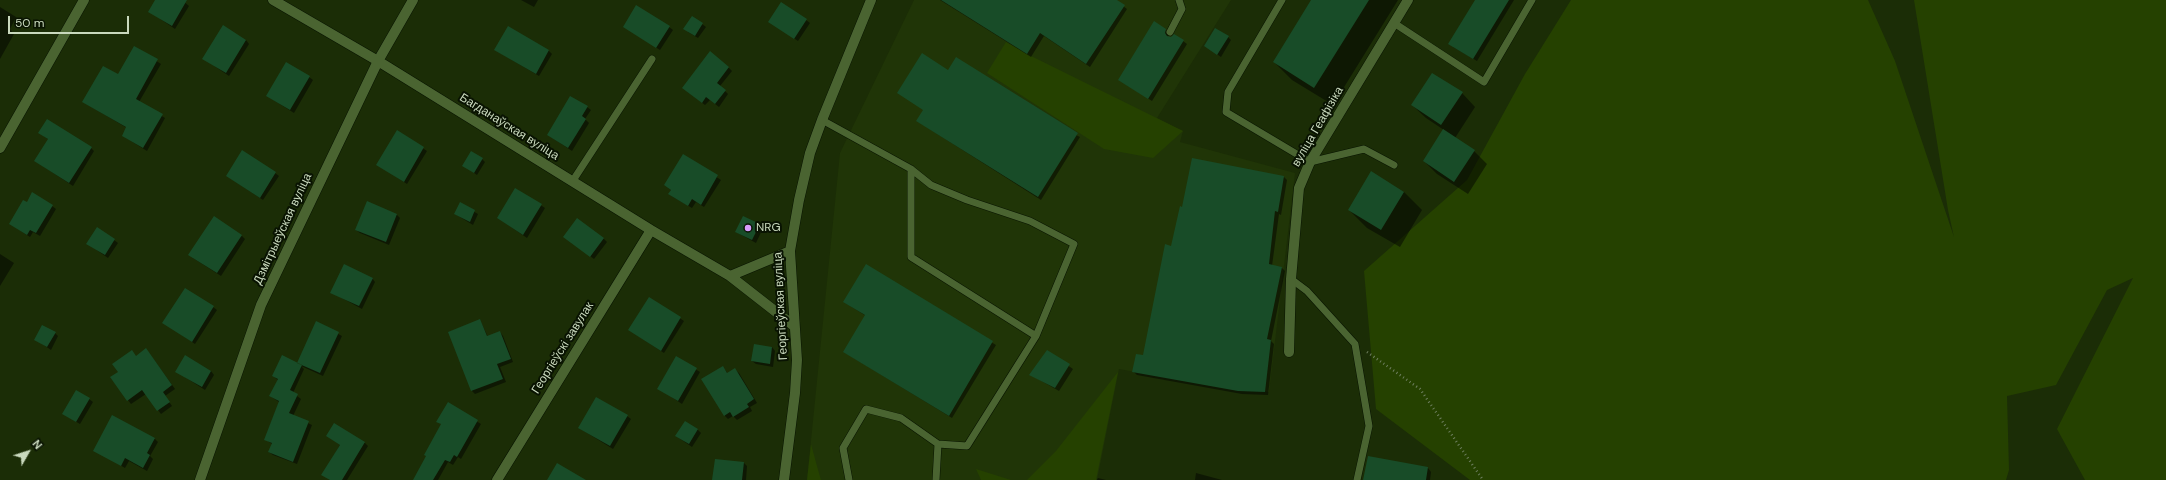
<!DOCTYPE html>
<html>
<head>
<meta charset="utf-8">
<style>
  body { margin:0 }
  #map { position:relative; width:2166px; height:480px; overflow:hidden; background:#1b2d06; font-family:"DM Sans",sans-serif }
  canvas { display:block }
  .north { position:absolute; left:8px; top:432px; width:40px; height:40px; -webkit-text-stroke:3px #091302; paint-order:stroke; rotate:51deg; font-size:11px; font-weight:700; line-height:16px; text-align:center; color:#c9d9bd }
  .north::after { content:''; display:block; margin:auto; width:14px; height:18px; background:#c9d9bd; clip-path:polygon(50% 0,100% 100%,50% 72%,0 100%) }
  .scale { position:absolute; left:8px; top:16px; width:121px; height:18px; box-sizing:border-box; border:2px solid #c9d9bd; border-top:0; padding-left:5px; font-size:12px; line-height:14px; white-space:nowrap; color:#c9d9bd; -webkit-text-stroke:3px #091302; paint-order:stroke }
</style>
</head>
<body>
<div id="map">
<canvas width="2166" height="480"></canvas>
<div class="north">N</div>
<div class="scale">50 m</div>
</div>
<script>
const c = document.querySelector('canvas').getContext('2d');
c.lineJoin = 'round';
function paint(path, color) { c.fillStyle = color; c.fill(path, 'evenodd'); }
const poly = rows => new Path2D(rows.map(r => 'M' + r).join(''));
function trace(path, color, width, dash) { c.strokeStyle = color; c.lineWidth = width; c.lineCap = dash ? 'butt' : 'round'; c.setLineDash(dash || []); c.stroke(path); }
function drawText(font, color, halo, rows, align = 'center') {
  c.font = font + ' "DM Sans",sans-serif'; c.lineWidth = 4; c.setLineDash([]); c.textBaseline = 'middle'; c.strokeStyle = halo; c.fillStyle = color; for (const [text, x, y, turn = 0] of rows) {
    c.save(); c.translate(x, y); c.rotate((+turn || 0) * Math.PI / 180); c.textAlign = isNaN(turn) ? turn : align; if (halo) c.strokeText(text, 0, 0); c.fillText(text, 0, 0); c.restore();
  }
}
paint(poly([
  [914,0,1231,0,1157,118,1183,131,1180,142,1295,173,1269,392,1238,391,1119,369,1097,480,807,480,840,153]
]), '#203507');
paint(poly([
  [1571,0,1868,0,1895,61,1954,237,1948,210,1914,0,2166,0,2166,480,2085,480,2057,429,2133,278,2107,290,2056,385,2007,396,2009,470,2006,480,1470,480,1376,409,1364,271,1467,180,1525,74],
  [1006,42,1027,54,1183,131,1153,158,1104,149,987,73],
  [1118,372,1096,480,1027,480,1056,451],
  [811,444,817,466,821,480,807,480],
  [976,469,1011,480,981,480]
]), '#254100');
paint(poly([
  [157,0,182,0,189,6,175,29,150,12],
  [521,0,538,0,534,7],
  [940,0,1115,0,1127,9,1090,67,1044,36,1031,57],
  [1312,0,1398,0,1333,105,1292,80,1274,62],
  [1476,0,1514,0,1477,61,1453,47],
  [0,7,16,17,10,29,14,34,0,59],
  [806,20,810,23,798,41,769,22],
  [702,24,706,27,698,38,688,32],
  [624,27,669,27,673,30,660,50],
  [1165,30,1169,33,1168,37,1183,41,1187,44,1152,101,1119,80],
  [1228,37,1231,40,1221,57,1205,46],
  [246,40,249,44,229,76,204,59],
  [135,47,161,64,139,102,165,118,147,151,123,136,127,128,83,102,118,76],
  [495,50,548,50,552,54,539,76],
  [728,67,732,71,720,86,728,94,719,107,710,100,705,105,687,91],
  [948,71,1080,137,1041,200,917,121],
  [309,77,313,80,294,113,267,96],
  [1462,93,1475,107,1455,138,1474,151,1487,164,1468,194,1437,174,1424,161,1444,130,1426,118,1412,105],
  [587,107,591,110,585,119,589,123,572,151,548,135],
  [398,132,427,151,407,184,378,165],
  [40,133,91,148,94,151,73,186,35,161,49,140],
  [683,155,721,180,704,207,696,202,692,208,673,197,669,194,671,190,665,185],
  [482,159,485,162,477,175,463,165],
  [275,173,279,176,263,200,227,176],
  [1284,177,1287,180,1281,215,1279,214,1272,266,1281,267,1285,271,1271,341,1274,344,1268,395,1242,394,1137,375,1134,372,1144,357],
  [516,189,545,208,527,238,498,218],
  [1404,192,1422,210,1400,247,1367,228,1349,210],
  [27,203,52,206,56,209,40,236,33,232,30,237,10,224],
  [460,204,478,214,473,225,455,214],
  [396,214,400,218,389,245,360,233,356,230],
  [760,225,763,228,756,243,736,232],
  [242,236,245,239,221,276,193,258],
  [603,238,607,242,594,259,568,240],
  [114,240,118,243,108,258,88,244],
  [0,254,14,263,0,286],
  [866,266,996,345,952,418,844,352,866,316,844,302],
  [372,278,375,282,362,309,331,292],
  [649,298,684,321,664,353,629,330],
  [213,307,217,310,195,344,164,323],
  [480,320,488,337,500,332,503,336,513,362,500,367,506,382,475,394,472,391,449,332],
  [317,323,342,336,323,376,301,366],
  [55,333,58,336,51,350,35,339],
  [772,347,775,351,773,367,756,364,752,361],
  [1047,351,1073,369,1059,391,1031,375],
  [149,353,175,389,165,396,172,406,161,414,146,394,131,404,111,378],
  [676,357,700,372,682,404,658,388],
  [301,366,304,369,293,393,301,399,293,416,312,425,297,464,273,455,269,452,272,444,265,439,279,402,270,396,278,380,273,376],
  [723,367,728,374,735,370,739,373,757,403,750,407,752,411,737,420,733,416,728,419,725,416],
  [211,371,214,375,205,390,177,372],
  [89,399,93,402,80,424,63,414],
  [448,404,481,424,461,459,458,457,453,465,448,462,438,480,415,480,442,425,438,421],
  [627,416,631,419,613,449,579,428],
  [697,429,701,433,692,447,676,436],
  [327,436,365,443,368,446,347,480,330,480,323,474,340,445],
  [155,439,158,442,150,456,153,459,147,471,129,461,125,468,94,450],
  [716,460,744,463,747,466,746,480,713,480],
  [1428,468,1431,472,1430,480,1364,480],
  [1196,473,1222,480,1195,480],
  [1098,478,1106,480,1097,480]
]), '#0007');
paint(poly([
  [155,0,187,0,172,26,148,12],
  [941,0,1117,0,1125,5,1086,64,1040,33,1027,54],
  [1311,0,1369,0,1314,88,1273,62],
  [1475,0,1509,0,1473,59,1448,44],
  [781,2,807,19,794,39,768,22],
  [636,5,670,26,656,48,623,27],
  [692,16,703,23,695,36,683,29],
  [1154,21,1166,29,1165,33,1167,36,1171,37,1174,34,1184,40,1148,99,1118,80],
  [223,25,246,40,226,73,202,59],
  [508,26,549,50,536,74,494,50],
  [1215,28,1229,36,1217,55,1204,46],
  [134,46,158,59,136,99,163,114,143,148,122,136,126,127,82,102,103,66,118,74],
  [710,51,729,67,717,83,726,90,715,104,706,97,702,103,682,88],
  [922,53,948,70,956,57,1078,133,1038,197,916,121,923,110,897,93],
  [286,62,310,76,290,110,266,96],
  [1432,73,1463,92,1441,125,1411,105],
  [570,96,588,106,582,116,586,119,568,148,547,135],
  [47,119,92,147,69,183,34,161,48,139,38,133],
  [1443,129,1475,150,1454,182,1423,161],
  [397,130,424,147,404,182,376,165],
  [242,150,276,172,260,198,226,176],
  [471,151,483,158,474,173,462,166],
  [683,154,718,175,701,205,692,199,688,206,668,194,671,190,664,185],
  [1192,158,1284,176,1278,212,1275,211,1269,264,1282,267,1267,339,1271,340,1265,392,1238,391,1132,372,1136,354,1143,355,1165,244,1171,246,1180,206,1182,207],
  [1371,171,1404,192,1381,230,1348,210],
  [515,188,542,204,523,235,497,218],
  [32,192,53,205,36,233,30,230,27,235,9,224,23,200,27,202],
  [367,201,397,214,386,242,355,230],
  [460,202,475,210,470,222,454,214],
  [214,216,242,235,217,273,188,255],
  [743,216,760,224,752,240,735,232],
  [577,218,604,238,590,257,563,237],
  [97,227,115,239,105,255,86,244],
  [344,264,373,278,359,306,330,293],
  [866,264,993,341,949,416,843,352,865,315,843,302],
  [185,288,214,306,192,342,162,323],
  [649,297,681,317,661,351,628,330],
  [480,319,487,336,500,331,511,359,497,364,503,379,471,391,448,332],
  [316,321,339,332,320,373,297,363],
  [42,325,56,332,47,347,34,340],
  [754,344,772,347,770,364,751,361],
  [146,348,172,385,163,392,170,402,157,411,142,390,127,401,110,377,118,372,112,364,132,350,136,356],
  [1047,350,1070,364,1055,388,1029,375],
  [185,355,211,371,202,387,175,372],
  [282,355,302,365,290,390,298,394,289,413,309,421,293,462,268,452,272,443,264,440,279,401,269,396,278,379,272,376],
  [676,356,697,368,678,401,657,389],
  [723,366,727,373,735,368,754,399,747,404,749,407,733,417,730,412,724,416,701,379],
  [76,390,90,398,76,422,62,414],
  [596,397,628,415,610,446,578,428],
  [448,402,478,420,457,457,454,455,450,462,445,460,433,480,413,480,426,456,424,455,441,424,436,422],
  [112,415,155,438,147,453,150,455,143,468,125,458,121,466,93,451],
  [685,421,698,429,689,444,675,436],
  [334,423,365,442,342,480,330,480,321,475,340,445,326,436],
  [1368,456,1428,467,1426,480,1363,480],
  [715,459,744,462,742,480,712,480],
  [557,463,586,480,547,480]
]), '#184c28');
const service = poly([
  [1282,0,1228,92,1226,112,1310,162,1364,149,1394,165],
  [1394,23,1484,82,1532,0],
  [1170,32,1182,9,1179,0],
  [822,120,911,169,931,185,967,200,1030,221,1074,244,1036,336,967,446,938,444,901,418,866,409,843,448,849,480],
  [911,169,911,257,1036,336],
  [572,182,652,59],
  [1291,279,1307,291,1355,344,1369,426,1357,480],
  [936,480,938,444]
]);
const minor = poly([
  [273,0,378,61,651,230,730,276,794,326],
  [0,148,84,0],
  [730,276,790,251],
  [1289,352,1291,279,1299,188,1310,162,1408,0],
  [200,480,261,305,378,61,413,0],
  [497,480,651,230],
  [784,480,795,393,797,360,790,251,799,200,810,153,822,120,871,0]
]);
trace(service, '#081400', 8);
trace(minor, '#081400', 11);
trace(poly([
  [1367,352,1420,389,1483,480]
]), '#6e7f5e', 2.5, [1, 3]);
trace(service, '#4a6431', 7);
trace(minor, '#4a6431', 10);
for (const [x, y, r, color] of [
  [748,228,4,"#d59cfb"]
]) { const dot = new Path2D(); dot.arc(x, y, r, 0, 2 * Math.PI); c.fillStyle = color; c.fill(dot); trace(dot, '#091302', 1.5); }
drawText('12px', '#c9d9bd', '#091302', [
  ["Багданаўская вуліца",509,127,32],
  ["вуліца Геафізіка",1318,127,-60],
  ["Дзмітрыеўская вуліца",283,229,-65],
  ["Георгіеўская вуліца",781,306,-93],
  ["Георгіеўскі завулак",563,348,-58]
]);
drawText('12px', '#c9d9bd', '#091302', [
  ["NRG",756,228]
], 'left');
</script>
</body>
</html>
